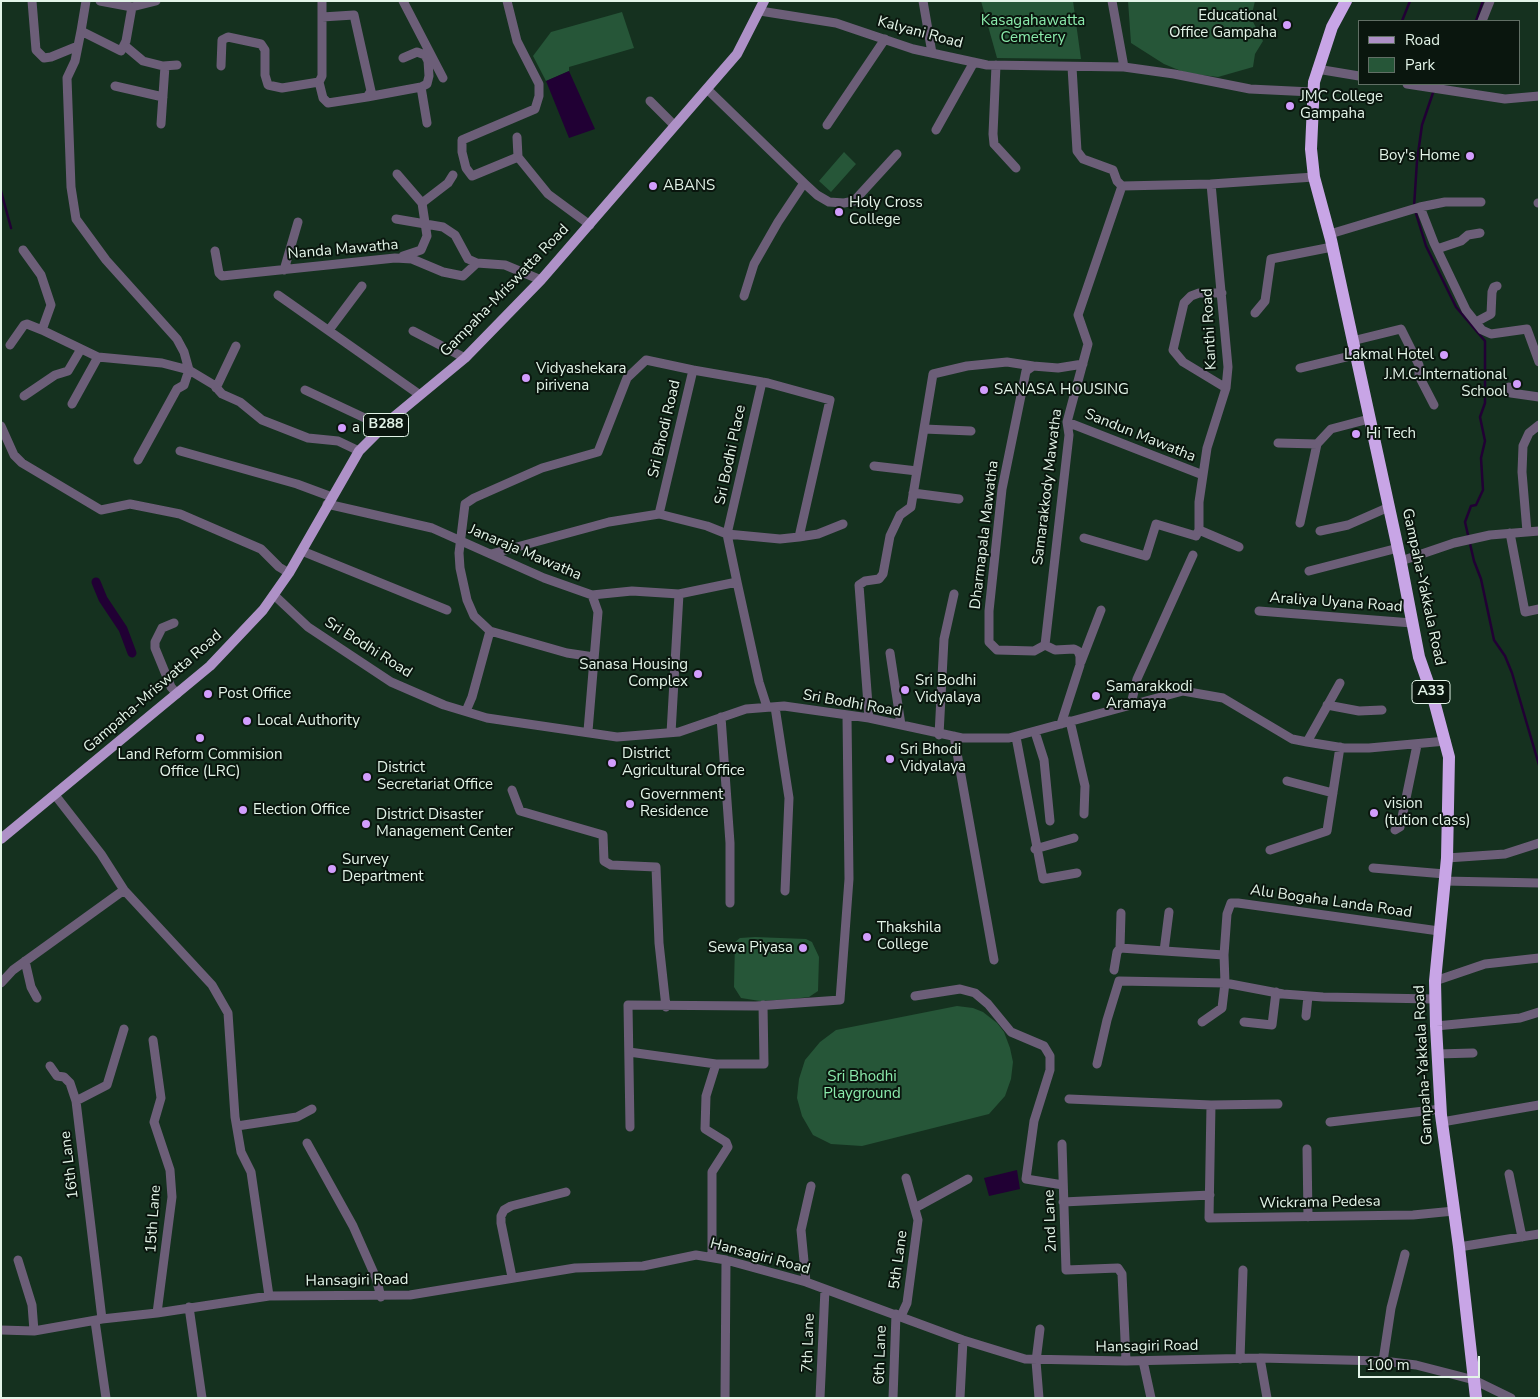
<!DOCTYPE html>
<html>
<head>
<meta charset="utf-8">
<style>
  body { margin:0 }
  #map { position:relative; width:1540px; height:1399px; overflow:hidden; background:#15311f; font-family:"Nunito Sans",sans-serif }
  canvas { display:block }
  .frame { position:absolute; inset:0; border:2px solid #e3f4e8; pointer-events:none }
  .legend { position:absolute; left:1358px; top:20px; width:162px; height:65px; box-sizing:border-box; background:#0a160e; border:1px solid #616f65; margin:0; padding:6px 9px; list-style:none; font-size:15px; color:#e3f4e8 }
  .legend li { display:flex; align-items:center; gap:10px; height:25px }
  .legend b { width:25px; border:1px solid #616f65 }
  .scale { position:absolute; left:1358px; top:1356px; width:122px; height:22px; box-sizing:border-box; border:2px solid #e3f4e8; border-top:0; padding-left:6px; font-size:15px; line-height:18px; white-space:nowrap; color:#e3f4e8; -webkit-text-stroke:4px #0a160e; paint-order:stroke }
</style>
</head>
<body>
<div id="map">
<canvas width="1540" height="1399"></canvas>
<div class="frame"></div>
<ul class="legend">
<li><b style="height:6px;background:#ae91c7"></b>Road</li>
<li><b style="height:14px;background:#265638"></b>Park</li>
</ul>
<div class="scale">100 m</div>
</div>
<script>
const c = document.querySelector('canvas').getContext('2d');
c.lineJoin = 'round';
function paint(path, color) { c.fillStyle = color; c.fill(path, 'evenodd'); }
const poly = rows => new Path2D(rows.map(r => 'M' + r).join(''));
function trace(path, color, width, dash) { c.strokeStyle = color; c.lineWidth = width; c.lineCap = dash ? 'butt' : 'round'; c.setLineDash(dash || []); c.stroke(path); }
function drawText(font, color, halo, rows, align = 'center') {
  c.font = font + ' "Nunito Sans",sans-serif'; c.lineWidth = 4; c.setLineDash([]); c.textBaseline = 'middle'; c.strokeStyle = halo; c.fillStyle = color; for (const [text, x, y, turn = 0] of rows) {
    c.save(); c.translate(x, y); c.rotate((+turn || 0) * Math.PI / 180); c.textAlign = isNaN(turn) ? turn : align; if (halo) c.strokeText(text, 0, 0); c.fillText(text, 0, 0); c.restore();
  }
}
paint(poly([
  [981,1,1073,1,1081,59,997,58],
  [1128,1,1255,1,1251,18,1263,41,1255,54,1253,67,1218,77,1186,73,1164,64,1131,43],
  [622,12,634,48,569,67,569,71,546,81,533,56,551,32],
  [844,152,856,164,831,192,819,181],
  [755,937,806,939,812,942,819,957,818,991,809,997,792,999,760,1001,741,998,734,987,735,942,740,938],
  [957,1006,973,1008,983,1012,997,1023,1004,1032,1010,1048,1013,1062,1011,1079,1005,1096,989,1114,862,1146,831,1144,813,1135,802,1116,797,1098,799,1079,805,1060,820,1042,836,1030]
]), '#265638');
paint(poly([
  [569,71,595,129,569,138,546,81],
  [1017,1170,1020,1189,989,1196,984,1178]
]), '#210034');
trace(poly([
  [1402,21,1410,1],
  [1476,21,1483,1],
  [1436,84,1422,125,1417,161,1414,207,1426,246,1456,307,1485,341,1485,403,1480,417,1485,441,1481,458,1483,490,1476,505,1471,506,1465,522,1474,561,1481,579,1494,640,1505,656,1512,673,1539,765],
  [1,191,11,228]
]), '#210034', 2.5);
trace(poly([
  [96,582,103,599,123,629,132,653]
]), '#210034', 9);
trace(poly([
  [32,1,36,50,44,58,51,57,78,46,81,31,121,51,126,41,132,7,156,1],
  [100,1,132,7],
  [403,1,443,78],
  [507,1,517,41,539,84,539,96,535,109,462,140,462,152,466,168,472,176,518,157,548,194,590,225],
  [923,1,932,53],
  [1112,1,1124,67],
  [760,11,836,23,913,49,987,65,1124,67,1174,74,1250,89,1312,92],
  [1482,21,1490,1],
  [81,31,86,1],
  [124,45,143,61,163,66,177,65],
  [78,46,75,61,67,78,71,187,76,219,106,260,177,339,184,352,189,370,184,385,177,389,138,460],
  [403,58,417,52,425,55,428,61,429,76,427,84,421,87],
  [996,65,993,134,994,144,1016,168],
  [221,66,222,40,228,37,261,44,265,50,265,75,268,85,282,88,319,82,322,76,322,1],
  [1072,67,1077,151,1083,159,1113,170,1117,181,1122,186],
  [1317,69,1359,76],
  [319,82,323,98,328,103,367,97,371,91,354,15,322,17],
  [1407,84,1505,99,1539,96],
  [115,86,163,97],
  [707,89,804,183],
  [367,97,421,87,427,123],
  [650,101,674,125],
  [161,124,165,66],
  [827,125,885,39],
  [936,130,974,62],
  [517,137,518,157],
  [397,174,422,203,427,236,421,250,403,256],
  [422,203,448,183,453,175],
  [1538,203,1539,203],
  [1420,207,1434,243,1466,310,1482,330,1491,334,1527,329,1539,362],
  [396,219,443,227,455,235,468,259,477,263],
  [1330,234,1420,207,1445,202,1481,202],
  [1437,249,1461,241,1468,235,1480,233],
  [23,250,41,275,51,305,42,330,98,357,162,363,189,370,214,385,222,394,240,402,262,420,308,438,338,441,359,451],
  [215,251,219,273,222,276,395,258,412,259,443,272,463,276,477,263,505,265,541,280],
  [284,270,298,222],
  [1222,293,1199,293,1191,296,1184,303,1173,350,1183,362,1226,388],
  [278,295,420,395],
  [744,296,754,264,778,222,804,183,817,195,829,202,844,203,854,201,897,154],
  [1255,313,1265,301,1271,259,1332,247],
  [1476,322,1491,314,1492,292,1494,287,1497,286],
  [329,330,362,286],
  [413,331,465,358],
  [1352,341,1401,329,1419,365,1419,376,1434,405],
  [10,345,24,325,27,324,42,330],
  [1300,368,1354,355],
  [693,370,768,383,830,400,799,537,780,539,727,534,762,382],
  [1509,387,1511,393,1539,397],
  [216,388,236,346],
  [305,390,384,427],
  [24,396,55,375,68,371,81,349],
  [72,404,98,357],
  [1067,422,1203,475],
  [1,426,14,455,22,463,101,510,130,504,180,514,261,549,279,567,289,573],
  [924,429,971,431],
  [1278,443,1317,444,1331,429,1369,419],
  [180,451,297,484,332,497],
  [874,466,917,471],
  [913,493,959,499],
  [327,504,432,528,544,578,592,595,632,591,679,594,737,582,759,682,767,707],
  [659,514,707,526,727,534,737,582],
  [1300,523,1317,444],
  [1320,531,1348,525,1389,507],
  [1527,532,1522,472,1523,446,1529,433,1539,425],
  [1510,533,1525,612,1539,609],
  [799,537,818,534,843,524],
  [1084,538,1146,556,1156,524,1196,536,1199,530],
  [1239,547,1199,530,1199,502,1207,448,1226,388,1228,367,1211,184,1314,177],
  [302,551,447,610],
  [1401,561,1454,543,1490,535,1539,531],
  [1309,571,1398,548],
  [274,595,308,627,391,682,444,705,487,718,617,737,679,732,746,709,784,706,869,718,962,738,1009,738,1183,691,1223,698,1292,739,1307,742,1344,748,1369,748,1446,741],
  [1259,611,1412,623],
  [174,623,162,628,155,642,155,648,171,687,177,694],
  [490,631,474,616,467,600,460,568,459,553,465,504,474,498,542,468,598,452,627,378,646,360,693,370,659,514,609,522,491,554],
  [1045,645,1034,651,997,650,989,642,989,611,1002,489,1026,371,1033,366,1058,368,1083,364],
  [890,653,901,725],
  [1081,662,1101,610],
  [1131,704,1137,679,1193,555],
  [1327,705,1359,711,1382,710],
  [775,707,789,798,785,891],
  [466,711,472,697,490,631,567,653,594,657],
  [721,717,730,843,730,903],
  [869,718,859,585,865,581,879,579,883,574,890,536,900,515,911,507,933,374,967,366,1007,362,1033,366],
  [1070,721,1085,786,1084,814],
  [1061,724,1080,665,1080,656,1078,651,1074,649,1055,650,1045,645,1069,435,1067,422,1088,344,1078,315,1122,186,1211,184],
  [588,731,598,612,592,595],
  [1035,732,1044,760,1050,821],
  [671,733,679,594],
  [939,735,944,639,954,594],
  [954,736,994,960],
  [1016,737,1043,879,1077,873],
  [1307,742,1340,683],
  [1287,781,1333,793],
  [512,790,520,811,603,835,604,861,611,865,656,867,659,943,666,1007],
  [1395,830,1400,827,1417,745],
  [1035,849,1074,838],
  [1270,850,1327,831,1340,747],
  [1447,858,1505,854,1539,843],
  [1373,868,1445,874],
  [1444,881,1539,883],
  [124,890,212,985,228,1013,235,1117,241,1152,251,1172,269,1296],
  [1120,948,1224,955],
  [1164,951,1169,912],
  [25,961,31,987,37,998],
  [1114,970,1117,952,1120,948,1121,913],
  [1435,981,1485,964,1539,958],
  [1,983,13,970,124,890,101,854,55,795],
  [915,996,960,989,975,993,988,1004,1011,1032,1044,1046,1050,1056,1050,1070,1034,1121,1026,1179,1063,1185],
  [1306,1016,1308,996],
  [1202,1022,1222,1008,1225,983,1283,994,1323,997,1435,999],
  [1244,1022,1272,1025,1276,992],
  [1436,1026,1520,1018,1539,1012],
  [153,1040,161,1098,154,1122,170,1170,172,1197,157,1313],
  [629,1052,716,1064],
  [1437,1054,1473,1053],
  [1097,1064,1107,1020,1119,981,1225,983,1224,955,1227,914,1231,903,1238,903,1439,931],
  [50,1066,57,1076,64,1077,70,1083,76,1101],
  [1069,1099,1211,1105],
  [1278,1104,1211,1105,1209,1218,1413,1215,1454,1211],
  [1330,1122,1441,1109],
  [1442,1122,1539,1105],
  [237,1126,297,1117,312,1109],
  [630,1127,628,1005,756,1006,840,1000,849,879,847,716],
  [307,1143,353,1226,376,1278,381,1297],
  [1062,1144,1066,1270,1118,1268,1122,1274,1126,1361],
  [1307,1149,1308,1217],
  [1509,1174,1522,1237],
  [1063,1202,1210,1195],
  [915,1208,968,1179],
  [1459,1247,1539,1234],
  [712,1256,712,1172,728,1147,726,1142,705,1129,706,1096,716,1064,764,1064,763,1005],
  [18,1260,32,1305,34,1331],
  [512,1277,501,1223,501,1216,504,1210,511,1206,566,1192],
  [806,1282,801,1230,811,1186],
  [189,1307,202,1398],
  [901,1316,907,1303,918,1220,906,1178],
  [102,1319,76,1101,107,1085,124,1029],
  [95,1321,106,1398],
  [1,1330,34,1331,102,1319,157,1313,269,1296,410,1295,575,1268,643,1266,696,1255,726,1260,806,1282,963,1340,1025,1359,1126,1361,1260,1358,1383,1361,1416,1365,1455,1375,1474,1380,1511,1398],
  [1260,1358,1267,1398],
  [1240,1359,1243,1270],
  [1143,1361,1151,1398],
  [1383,1361,1391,1308,1405,1254],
  [725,1398,726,1260],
  [820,1398,825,1289],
  [893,1398,896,1314],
  [960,1398,963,1340],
  [1039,1398,1036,1361,1040,1329]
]), '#6c5e78', 9);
trace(poly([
  [1,839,210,666,263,610,289,573,359,451,390,420,465,358,541,280,737,54,764,1]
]), '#ae91c7', 10);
trace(poly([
  [1346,1,1332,27,1314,82,1311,149,1314,177,1331,240,1400,558,1419,657,1433,697,1449,757,1447,858,1435,981,1436,1026,1441,1115,1459,1247,1476,1398]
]), '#c8a5e6', 12);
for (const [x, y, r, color] of [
  [1287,25,5,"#d29dfd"],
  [1290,106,5,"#d29dfd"],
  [1470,156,5,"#d29dfd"],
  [653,186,5,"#d29dfd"],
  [839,212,5,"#d29dfd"],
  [1444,355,5,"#d29dfd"],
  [526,378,5,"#d29dfd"],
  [1517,384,5,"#d29dfd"],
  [984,390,5,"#d29dfd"],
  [342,428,5,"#d29dfd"],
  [1356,434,5,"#d29dfd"],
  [698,674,5,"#d29dfd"],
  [905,690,5,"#d29dfd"],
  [208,694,5,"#d29dfd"],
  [1096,696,5,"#d29dfd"],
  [247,721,5,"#d29dfd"],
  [200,738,5,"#d29dfd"],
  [890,759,5,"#d29dfd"],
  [612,763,5,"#d29dfd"],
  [367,777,5,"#d29dfd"],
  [630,804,5,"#d29dfd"],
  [243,810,5,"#d29dfd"],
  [1374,813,5,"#d29dfd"],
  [366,824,5,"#d29dfd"],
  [332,869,5,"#d29dfd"],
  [867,937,5,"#d29dfd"],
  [803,948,5,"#d29dfd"]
]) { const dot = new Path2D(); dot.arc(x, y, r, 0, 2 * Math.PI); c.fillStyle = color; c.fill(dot); trace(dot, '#0a160e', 2); }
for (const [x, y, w] of [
  [386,425,45],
  [1431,692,38]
]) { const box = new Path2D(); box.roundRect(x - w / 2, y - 11.5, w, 23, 4); c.fillStyle = '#0a160e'; c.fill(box); trace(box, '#e3f4e8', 1); }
drawText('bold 14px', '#e3f4e8', null, [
  ["B288",386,425],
  ["A33",1431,692]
]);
drawText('15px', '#e3f4e8', '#0a160e', [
  ["Educational",1277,16,"right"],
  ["Office Gampaha",1277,33,"right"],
  ["JMC College",1300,97],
  ["Gampaha",1300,114],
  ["Boy's Home",1460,156,"right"],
  ["ABANS",663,186],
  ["Holy Cross",849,203],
  ["College",849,220],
  ["Lakmal Hotel",1434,355,"right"],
  ["Vidyashekara",536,369],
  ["pirivena",536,386],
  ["J.M.C.International",1507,375,"right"],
  ["School",1507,392,"right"],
  ["SANASA HOUSING",994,390],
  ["a",352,428],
  ["Hi Tech",1366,434],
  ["Sanasa Housing",688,665,"right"],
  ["Complex",688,682,"right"],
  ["Sri Bodhi",915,681],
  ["Vidyalaya",915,698],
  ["Samarakkodi",1106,687],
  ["Aramaya",1106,704],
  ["Post Office",218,694],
  ["Local Authority",257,721],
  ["Sri Bhodi",900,750],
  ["Vidyalaya",900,767],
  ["District",622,754],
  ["Agricultural Office",622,771],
  ["Land Reform Commision",200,755,"center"],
  ["Office (LRC)",200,772,"center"],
  ["District",377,768],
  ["Secretariat Office",377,785],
  ["Government",640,795],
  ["Residence",640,812],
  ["vision",1384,804],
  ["(tution class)",1384,821],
  ["Election Office",253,810],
  ["District Disaster",376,815],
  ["Management Center",376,832],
  ["Survey",342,860],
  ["Department",342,877],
  ["Thakshila",877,928],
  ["College",877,945],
  ["Sewa Piyasa",793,948,"right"]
], 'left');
drawText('15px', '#8bebac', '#0a160e', [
  ["Kasagahawatta",1033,21],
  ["Cemetery",1033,38],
  ["Sri Bhodhi",862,1077],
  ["Playground",862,1094]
]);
drawText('15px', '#e3f4e8', '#0a160e', [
  ["Kalyani Road",920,33,15],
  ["Nanda Mawatha",343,250,-5],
  ["Gampaha-Mriswatta Road",505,291,-46],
  ["Kanthi Road",1210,329,-93],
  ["Sri Bhodi Road",665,429,-77],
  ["Sandun Mawatha",1140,436,22],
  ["Sri Bodhi Place",731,455,-78],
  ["Samarakkody Mawatha",1048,487,-83],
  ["Dharmapala Mawatha",985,535,-83],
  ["Janaraja Mawatha",525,553,23],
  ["Gampaha-Yakkala Road",1423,587,78],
  ["Araliya Uyana Road",1336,603,4],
  ["Sri Bodhi Road",368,648,32],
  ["Gampaha-Mriswatta Road",153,692,-41],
  ["Sri Bodhi Road",852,704,10],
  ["Alu Bogaha Landa Road",1331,902,8],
  ["Gampaha-Yakkala Road",1424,1065,-93],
  ["16th Lane",70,1165,-97],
  ["Wickrama Pedesa",1320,1203,-1],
  ["15th Lane",154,1219,-86],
  ["2nd Lane",1051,1221,-92],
  ["Hansagiri Road",760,1257,15],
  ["5th Lane",899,1260,-82],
  ["Hansagiri Road",357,1281,-1],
  ["7th Lane",809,1343,-88],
  ["Hansagiri Road",1147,1347,-1],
  ["6th Lane",881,1355,-88]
]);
</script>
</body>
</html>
